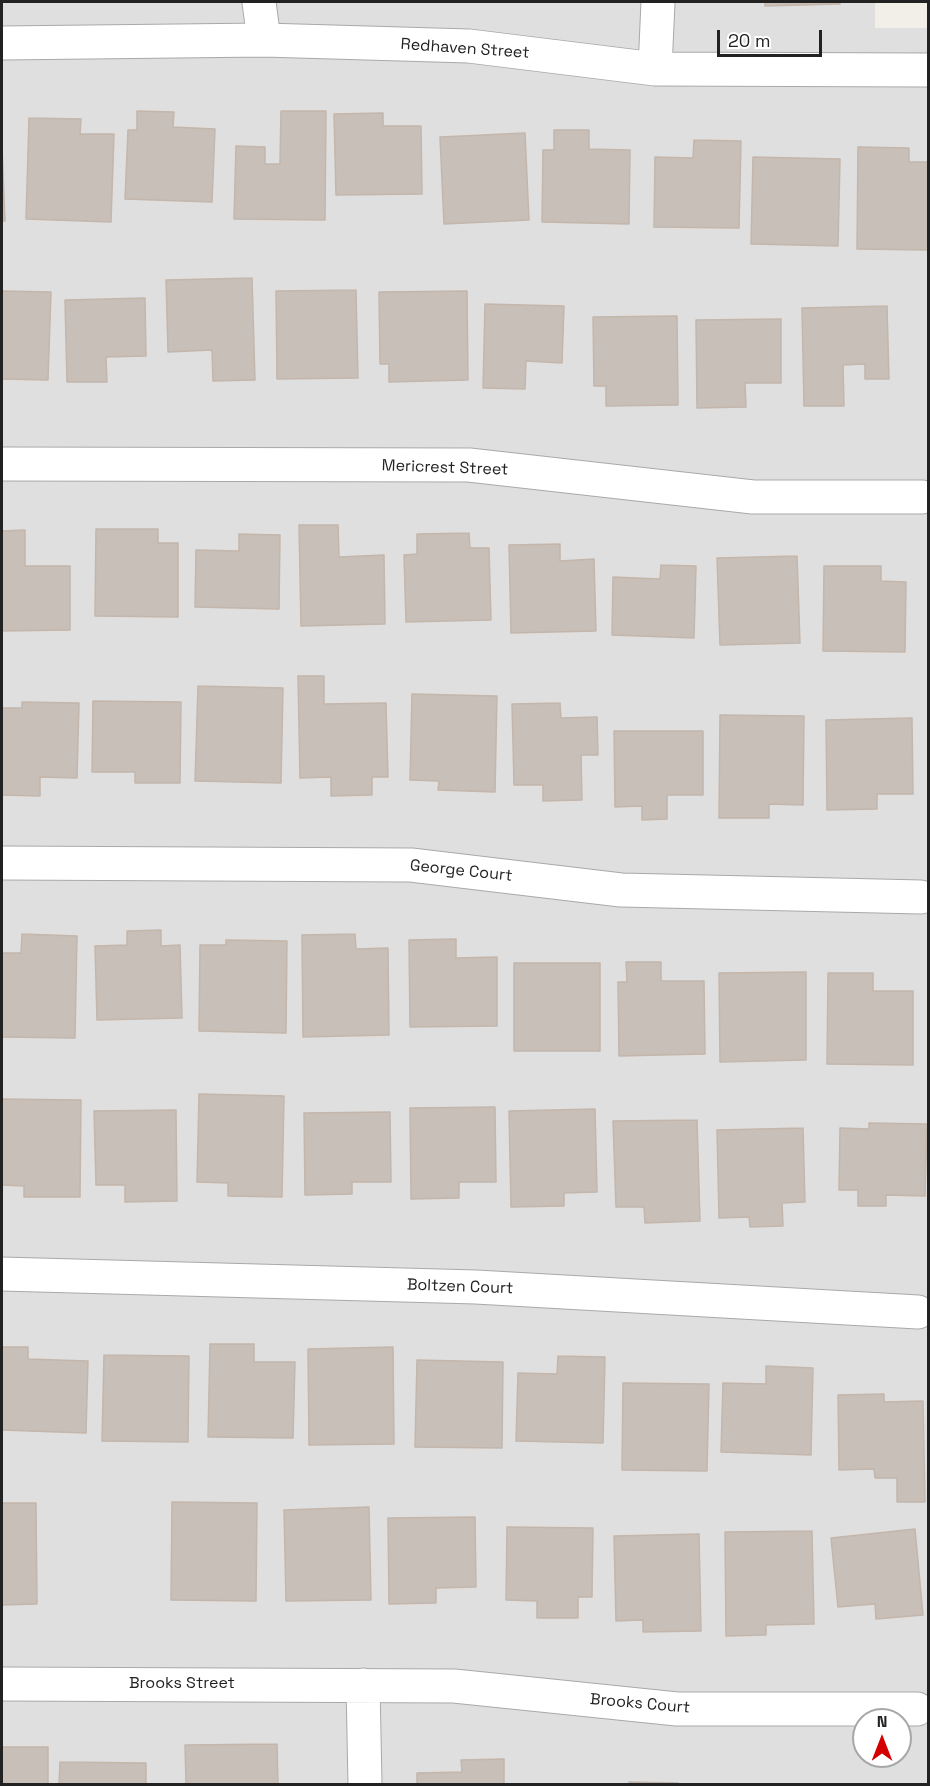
<!DOCTYPE html>
<html>
<head>
<meta charset="utf-8">
<style>
  body { margin:0 }
  #map { position:relative; width:930px; height:1786px; overflow:hidden; background:#f2efe9; font-family:"Space Grotesk",sans-serif }
  canvas { display:block }
  .frame { position:absolute; inset:0; border:3px solid #222; pointer-events:none }
  .north { position:absolute; left:852px; top:1708px; width:60px; height:60px; box-sizing:border-box; background:#fff; border:2px solid #a7a7a7; border-radius:50%; rotate:0deg; font-size:16px; font-weight:700; line-height:24px; text-align:center; color:#222 }
  .north::after { content:''; display:block; margin:auto; width:21px; height:27px; background:#d40000; clip-path:polygon(50% 0,100% 100%,50% 72%,0 100%) }
  .scale { position:absolute; left:717px; top:30px; width:105px; height:27px; box-sizing:border-box; border:3px solid #222; border-top:0; padding-left:8px; font-size:18px; line-height:21px; white-space:nowrap; color:#222; -webkit-text-stroke:4px #fff; paint-order:stroke }
</style>
</head>
<body>
<div id="map">
<canvas width="930" height="1786"></canvas>
<div class="frame"></div>
<div class="north">N</div>
<div class="scale">20 m</div>
</div>
<script>
const c = document.querySelector('canvas').getContext('2d');
c.lineJoin = 'round';
function paint(path, color) { c.fillStyle = color; c.fill(path, 'evenodd'); }
const poly = rows => new Path2D(rows.map(r => 'M' + r).join(''));
function trace(path, color, width, dash) { c.strokeStyle = color; c.lineWidth = width; c.lineCap = dash ? 'butt' : 'round'; c.setLineDash(dash || []); c.stroke(path); }
function drawText(font, color, halo, rows, align = 'center') {
  c.font = font + ' "Space Grotesk",sans-serif'; c.lineWidth = 5; c.setLineDash([]); c.textBaseline = 'middle'; c.strokeStyle = halo; c.fillStyle = color; for (const [text, x, y, turn = 0] of rows) {
    c.save(); c.translate(x, y); c.rotate((+turn || 0) * Math.PI / 180); c.textAlign = isNaN(turn) ? turn : align; if (halo) c.strokeText(text, 0, 0); c.fillText(text, 0, 0); c.restore();
  }
}
paint(poly([
  [2,2,875,2,875,28,928,28,928,1784,2,1784],
  [864,1720,900,1720,900,1756,864,1756]
]), '#e0dfdf');
const building = poly([
  [765,2,840,2,840,4,765,6,765,2],
  [137,111,174,112,173,127,215,129,212,202,125,199,128,130,137,130,137,111],
  [281,111,326,111,325,220,234,219,236,146,265,147,265,164,280,164,281,111],
  [383,113,383,126,421,126,422,194,336,195,334,114,383,113],
  [29,118,81,119,80,134,114,134,111,222,26,219,29,118],
  [554,130,589,130,589,149,630,150,629,224,542,222,543,150,554,150,554,130],
  [525,133,529,220,444,224,440,137,525,133],
  [694,140,741,141,739,228,654,227,655,157,693,158,694,140],
  [2,147,5,221,2,221,2,147],
  [858,147,909,148,909,162,928,162,928,250,857,249,858,147],
  [753,157,840,159,838,246,751,244,753,157],
  [252,278,255,380,213,381,212,350,168,352,166,280,252,278],
  [356,290,358,378,277,379,276,291,356,290],
  [2,291,51,292,48,380,2,379,2,291],
  [467,291,468,380,389,382,389,364,380,364,379,292,467,291],
  [145,298,146,356,106,357,107,382,67,382,65,300,145,298],
  [485,304,564,306,562,363,526,361,525,389,483,388,485,304],
  [887,306,889,379,865,379,865,364,843,365,844,406,804,406,802,308,887,306],
  [677,316,678,405,606,406,606,386,594,386,593,317,677,316],
  [781,319,781,383,745,383,746,407,697,408,696,320,781,319],
  [299,525,338,525,339,557,384,555,385,624,301,626,299,525],
  [96,529,158,529,158,543,178,543,178,617,95,616,96,529],
  [25,530,25,566,70,566,70,630,2,631,2,531,25,530],
  [469,533,470,548,489,548,491,620,406,622,404,555,417,554,417,534,469,533],
  [239,534,280,535,279,609,195,607,196,550,239,551,239,534],
  [560,544,560,561,594,559,596,631,511,633,509,545,560,544],
  [797,556,800,643,720,645,717,558,797,556],
  [661,565,696,566,694,638,612,635,613,577,660,579,661,565],
  [824,566,881,566,881,581,906,582,905,652,823,651,824,566],
  [298,676,324,676,324,704,386,703,388,777,372,777,372,795,331,796,331,777,300,778,298,676],
  [198,686,283,688,281,783,195,781,198,686],
  [412,694,497,696,495,792,438,790,439,781,410,780,412,694],
  [93,701,181,702,180,783,135,783,135,772,92,772,93,701],
  [22,702,79,703,77,778,40,777,40,796,2,795,2,708,22,708,22,702],
  [560,703,561,718,597,717,598,755,581,755,582,800,543,801,543,785,514,785,512,704,560,703],
  [720,715,804,716,803,805,769,804,769,818,719,818,720,715],
  [912,718,913,794,877,794,877,809,827,810,826,720,912,718],
  [614,731,703,731,703,795,667,795,667,819,642,820,642,806,615,807,614,731],
  [161,930,161,946,180,945,182,1018,97,1020,95,946,127,945,127,931,161,930],
  [22,934,77,936,75,1038,2,1037,2,953,21,953,22,934],
  [355,934,356,949,388,948,389,1035,303,1037,302,935,355,934],
  [456,939,456,958,497,957,497,1026,410,1027,409,940,456,939],
  [226,940,287,941,286,1033,199,1031,200,945,226,945,226,940],
  [626,962,661,962,661,981,704,981,705,1054,619,1056,618,982,627,982,626,962],
  [514,963,600,963,600,1051,514,1051,514,963],
  [806,972,806,1060,720,1062,719,973,806,972],
  [828,973,873,973,873,991,913,991,913,1065,827,1064,828,973],
  [199,1094,284,1096,282,1197,228,1196,228,1183,197,1182,199,1094],
  [2,1099,81,1100,80,1197,24,1197,24,1186,2,1185,2,1099],
  [495,1107,496,1182,459,1182,459,1198,411,1199,410,1108,495,1107],
  [595,1109,597,1192,564,1193,564,1206,511,1207,509,1111,595,1109],
  [176,1110,177,1201,125,1202,125,1185,96,1185,94,1111,176,1110],
  [390,1112,391,1182,352,1182,352,1194,305,1195,304,1113,390,1112],
  [697,1120,700,1221,645,1223,644,1207,616,1207,613,1121,697,1120],
  [869,1123,927,1124,925,1196,886,1195,886,1206,858,1206,858,1190,839,1190,840,1128,869,1129,869,1123],
  [803,1128,805,1202,782,1203,783,1226,750,1227,749,1217,719,1218,717,1130,803,1128],
  [210,1344,254,1344,254,1362,295,1362,293,1438,208,1437,210,1344],
  [2,1347,28,1347,28,1359,88,1361,86,1433,2,1430,2,1347],
  [393,1347,394,1444,309,1445,308,1349,393,1347],
  [104,1355,189,1356,188,1442,102,1441,104,1355],
  [558,1356,605,1357,603,1443,516,1441,518,1373,557,1374,558,1356],
  [417,1360,503,1362,502,1448,415,1447,417,1360],
  [766,1366,813,1368,811,1455,721,1452,723,1383,766,1384,766,1366],
  [623,1383,709,1384,707,1471,622,1470,623,1383],
  [884,1394,884,1402,923,1401,925,1502,897,1502,897,1478,875,1478,874,1469,839,1470,838,1395,884,1394],
  [172,1502,257,1503,256,1601,171,1600,172,1502],
  [2,1503,36,1503,37,1604,2,1605,2,1503],
  [369,1507,371,1600,286,1601,284,1510,369,1507],
  [475,1517,476,1587,436,1588,436,1603,389,1604,388,1518,475,1517],
  [507,1527,593,1528,592,1597,578,1597,578,1618,537,1618,537,1601,506,1600,507,1527],
  [915,1529,923,1615,876,1619,875,1604,838,1607,831,1538,915,1529],
  [812,1531,814,1624,766,1625,766,1635,726,1636,725,1532,812,1531],
  [699,1534,701,1631,643,1632,643,1620,616,1621,614,1536,699,1534],
  [277,1744,278,1784,186,1784,185,1745,277,1744],
  [2,1747,48,1747,48,1784,2,1784,2,1747],
  [504,1759,504,1784,417,1784,417,1773,462,1772,461,1760,504,1759],
  [60,1762,146,1763,146,1784,59,1784,60,1762],
  [629,1782,678,1783,629,1784,629,1782]
]);
paint(building, '#c7bfb8');
trace(building, '#c4b6ab', 1.5);
const minor = poly([
  [259,2,264,40],
  [2,43,264,40,469,46,655,69,928,70],
  [655,69,658,2],
  [2,464,469,465,753,497,922,497],
  [2,863,411,865,621,890,921,897],
  [2,1274,476,1287,918,1312],
  [2,1684,454,1686,677,1709,917,1709],
  [363,1685,365,1784]
]);
trace(minor, '#a9a9a9', 35);
trace(minor, '#fff', 33);
drawText('16px', '#222', '#fff', [
  ["Redhaven Street",465,49,4],
  ["Mericrest Street",445,468,2],
  ["George Court",461,871,6],
  ["Boltzen Court",460,1287,2],
  ["Brooks Street",182,1684],
  ["Brooks Court",640,1704,5]
]);
</script>
</body>
</html>
